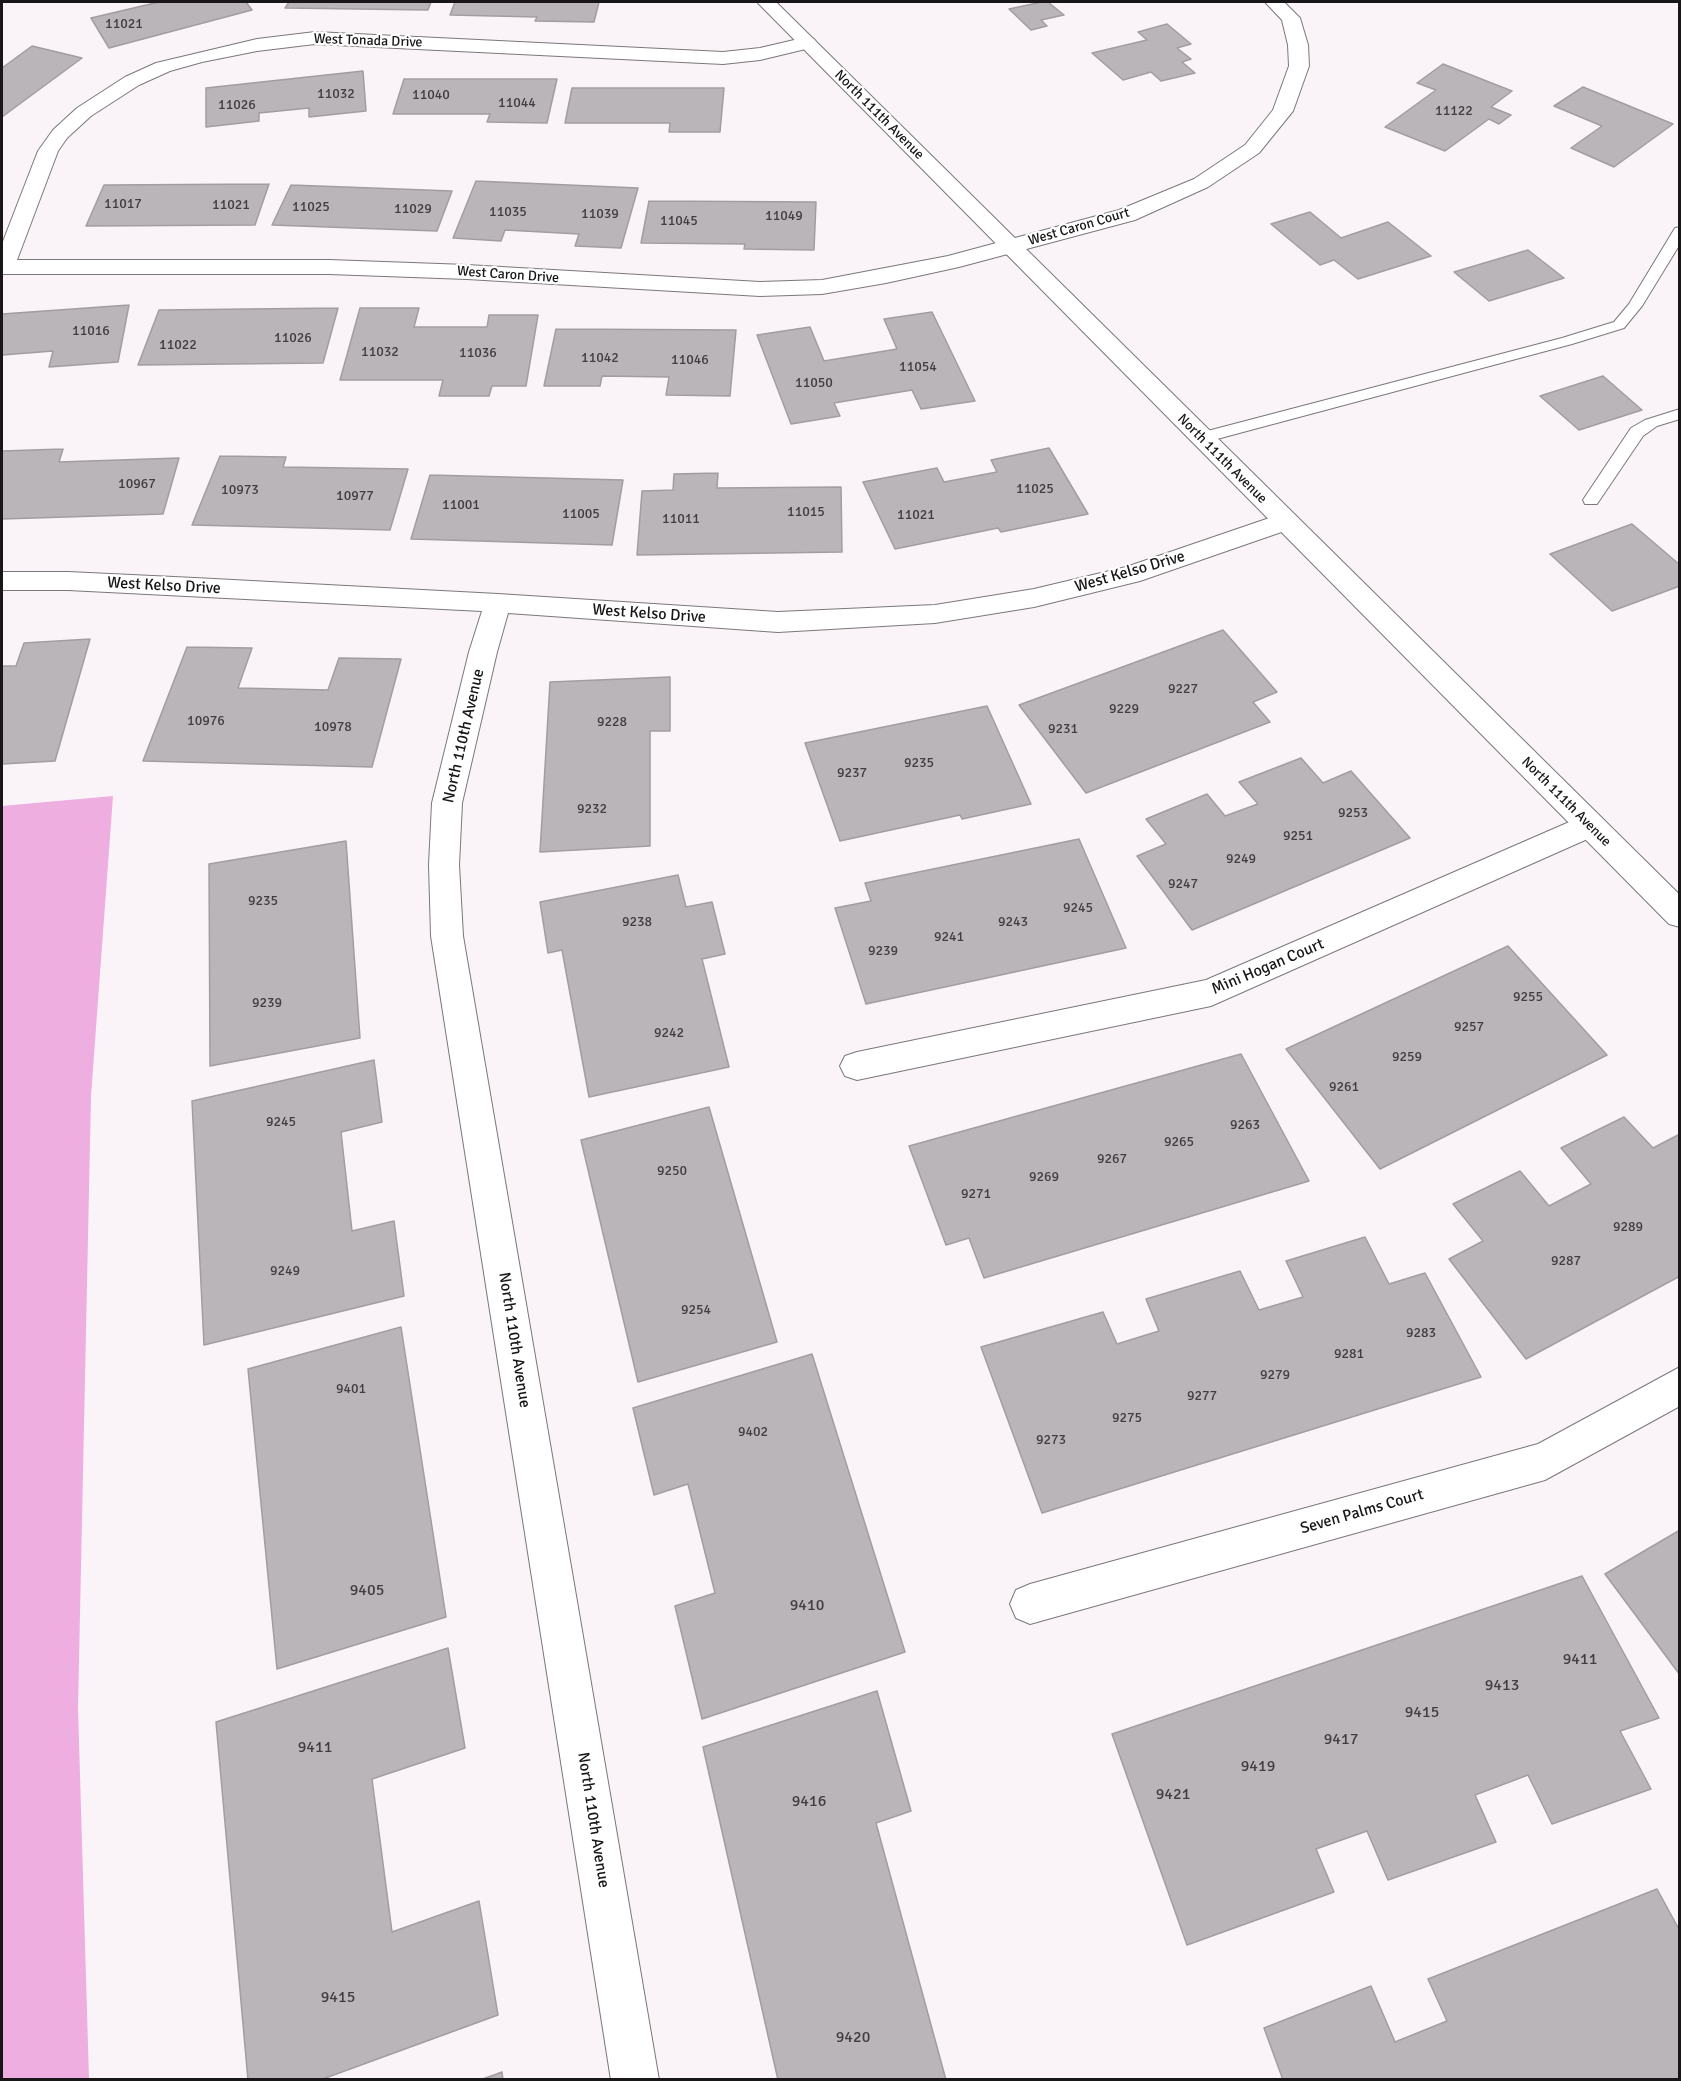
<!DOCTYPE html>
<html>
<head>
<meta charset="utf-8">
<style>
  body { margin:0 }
  #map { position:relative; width:1681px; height:2081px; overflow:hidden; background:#faf4f9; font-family:Signika,sans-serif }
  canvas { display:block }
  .frame { position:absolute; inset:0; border:3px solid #181618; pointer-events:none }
</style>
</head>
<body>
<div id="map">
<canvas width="1681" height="2081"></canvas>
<div class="frame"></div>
</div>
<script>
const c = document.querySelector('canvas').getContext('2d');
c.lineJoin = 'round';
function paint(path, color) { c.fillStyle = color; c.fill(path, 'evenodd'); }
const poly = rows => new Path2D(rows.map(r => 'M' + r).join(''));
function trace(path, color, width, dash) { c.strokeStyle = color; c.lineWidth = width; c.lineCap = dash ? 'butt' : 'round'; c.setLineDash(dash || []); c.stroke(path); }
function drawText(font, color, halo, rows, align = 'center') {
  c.font = font + ' Signika,sans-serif'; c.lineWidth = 4.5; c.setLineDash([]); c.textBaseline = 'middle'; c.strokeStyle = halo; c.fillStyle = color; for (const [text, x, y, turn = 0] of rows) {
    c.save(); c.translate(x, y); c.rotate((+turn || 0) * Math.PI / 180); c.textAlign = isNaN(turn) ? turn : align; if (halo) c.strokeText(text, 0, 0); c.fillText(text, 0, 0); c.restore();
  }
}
paint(poly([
  [113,796,91,1096,78,1708,89,2079,2,2079,2,806]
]), '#eeaedf');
const building = poly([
  [159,2,246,2,252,10,109,48,91,18,159,2],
  [289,2,431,2,428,10,285,8,289,2],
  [455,2,599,2,594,22,535,21,537,17,450,15,455,2],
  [1042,2,1048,2,1064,15,1041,20,1047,26,1031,30,1009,9,1042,2],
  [1167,24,1191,44,1177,48,1191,59,1182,62,1195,73,1161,81,1151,72,1123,80,1092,53,1147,40,1138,32,1167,24],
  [32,46,82,58,2,117,2,68,32,46],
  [1443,64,1512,91,1491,107,1511,115,1499,124,1489,119,1445,151,1385,127,1436,90,1417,83,1443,64],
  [363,71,366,111,309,117,309,108,259,113,259,121,206,127,206,88,363,71],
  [404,79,557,79,547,123,487,122,490,114,393,114,404,79],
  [1583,87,1673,124,1614,167,1571,148,1602,126,1554,106,1583,87],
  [572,88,724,88,720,132,669,132,670,123,565,123,572,88],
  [476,181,638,188,621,248,575,246,579,234,505,230,501,241,453,238,476,181],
  [269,184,255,225,86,226,104,185,269,184],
  [291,185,452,191,437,231,272,225,291,185],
  [649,201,816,202,814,250,744,249,745,244,641,243,649,201],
  [1310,212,1341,238,1388,222,1431,256,1358,279,1334,260,1320,265,1271,224,1310,212],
  [1528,250,1564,278,1489,301,1454,272,1528,250],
  [129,305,118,362,49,367,53,351,2,355,2,314,129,305],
  [338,308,323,363,138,365,159,310,338,308],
  [360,308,419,308,414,327,487,327,489,315,538,315,526,386,492,386,489,396,439,396,443,380,340,380,360,308],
  [932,312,975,401,921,409,912,390,834,403,840,416,791,424,757,335,810,327,824,361,897,349,884,319,932,312],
  [556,329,736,330,730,396,666,395,669,377,602,376,600,386,544,386,556,329],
  [1603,376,1642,410,1579,430,1540,396,1603,376],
  [1049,448,1088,514,1001,532,998,528,895,549,863,482,937,468,944,482,997,472,991,460,1049,448],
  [63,449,59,462,179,458,163,514,2,519,2,451,63,449],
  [220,456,286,457,283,467,408,469,390,530,192,525,220,456],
  [718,473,717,488,841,487,842,552,637,555,642,491,673,490,674,474,718,473],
  [430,475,623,480,612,545,411,539,430,475],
  [1632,524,1680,565,1680,586,1612,611,1550,554,1632,524],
  [1223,630,1277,692,1253,702,1270,722,1086,793,1019,705,1223,630],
  [90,639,55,761,2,764,2,666,16,666,24,643,90,639],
  [187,647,252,648,238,688,328,690,339,658,401,659,372,767,143,761,187,647],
  [670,677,670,731,650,731,650,846,540,852,550,682,670,677],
  [987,706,1031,804,962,819,960,815,840,841,805,743,987,706],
  [1301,758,1323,783,1351,771,1410,838,1192,930,1137,856,1166,844,1146,819,1207,794,1225,816,1258,804,1239,782,1301,758],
  [1079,839,1126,948,866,1004,835,908,871,901,865,883,1079,839],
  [346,841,360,1038,210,1066,209,864,346,841],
  [678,875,686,907,712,902,725,954,702,959,729,1067,589,1097,562,950,548,953,540,902,678,875],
  [1508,946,1607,1055,1380,1169,1286,1049,1508,946],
  [1241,1054,1309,1181,984,1278,969,1238,946,1245,909,1146,1241,1054],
  [374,1060,382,1122,341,1132,352,1231,394,1221,404,1296,204,1345,192,1101,374,1060],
  [709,1107,777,1342,638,1382,581,1140,709,1107],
  [1624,1117,1653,1148,1680,1134,1680,1276,1526,1359,1449,1259,1483,1241,1453,1204,1520,1171,1549,1206,1591,1184,1561,1148,1624,1117],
  [1365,1237,1389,1284,1425,1273,1481,1377,1042,1513,981,1347,1103,1312,1117,1344,1159,1331,1146,1299,1240,1271,1259,1310,1303,1297,1286,1261,1365,1237],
  [401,1327,446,1617,277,1669,248,1369,401,1327],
  [812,1354,905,1652,702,1719,675,1606,715,1593,688,1484,654,1495,633,1408,812,1354],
  [1680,1530,1680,1675,1605,1574,1680,1530],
  [1582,1576,1659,1718,1620,1731,1651,1789,1552,1824,1528,1775,1475,1795,1496,1842,1388,1880,1367,1831,1316,1849,1334,1892,1187,1945,1112,1734,1582,1576],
  [448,1648,465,1748,372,1779,392,1932,479,1901,498,2015,320,2080,248,2080,216,1722,448,1648],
  [877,1691,911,1811,876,1823,946,2080,778,2080,703,1747,877,1691],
  [1657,1889,1680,1931,1680,2080,1283,2080,1264,2028,1371,1986,1395,2042,1447,2021,1428,1979,1657,1889],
  [502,2072,503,2080,480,2080,502,2072]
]);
paint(building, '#bab5b9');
trace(building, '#a29da1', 1.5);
const lane = poly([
  [1680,227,1680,244,1642,306,1624,328,1572,344,1202,443,1194,438,1196,434,1562,338,1614,322,1629,304,1675,228,1680,227],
  [1680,409,1680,419,1657,426,1643,436,1597,504,1585,504,1583,500,1631,428,1645,420,1680,409]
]);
const street = poly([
  [1265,2,1284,2,1300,18,1308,45,1309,66,1293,111,1259,153,1208,187,1135,220,959,267,886,283,822,294,760,296,467,279,329,274,2,274,2,244,38,151,53,130,77,108,125,77,156,63,257,39,315,32,723,52,760,48,807,37,814,39,817,43,814,47,760,60,723,64,315,44,257,51,202,62,170,71,139,85,91,116,67,138,58,151,17,260,329,260,467,265,760,282,822,280,948,256,1119,210,1194,179,1245,145,1273,110,1289,66,1288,45,1282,20,1265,2],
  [1284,513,1293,516,1297,522,1293,528,1140,581,1034,607,935,623,778,632,508,613,497,652,462,803,459,865,463,936,659,2080,611,2080,431,936,429,865,432,803,469,652,482,611,68,590,2,590,2,572,68,572,195,578,498,594,778,612,935,605,1034,589,1126,567,1284,513],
  [1590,813,1601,817,1605,825,1601,833,1211,1006,857,1080,845,1076,840,1066,845,1056,857,1052,1206,980,1590,813],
  [1680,1367,1680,1406,1545,1480,1030,1624,1016,1618,1010,1604,1016,1590,1030,1584,1538,1444,1680,1367]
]);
const secondary = poly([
  [757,2,776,2,1680,895,1680,927,1669,924,757,2]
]);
trace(lane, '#7c777b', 2);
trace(street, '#7c777b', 2);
trace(secondary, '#7c777b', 2);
paint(lane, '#fff');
paint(street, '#fff');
paint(secondary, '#fff');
drawText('14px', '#403e40', null, [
  ["11021",124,24],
  ["11032",336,94],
  ["11040",431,95],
  ["11044",517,103],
  ["11026",237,105],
  ["11122",1454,111],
  ["11017",123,204],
  ["11021",231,205],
  ["11025",311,207],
  ["11029",413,209],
  ["11035",508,212],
  ["11039",600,214],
  ["11049",784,216],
  ["11045",679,221],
  ["11016",91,331],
  ["11026",293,338],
  ["11022",178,345],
  ["11032",380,352],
  ["11036",478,353],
  ["11042",600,358],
  ["11046",690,360],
  ["11054",918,367],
  ["11050",814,383],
  ["10967",137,484],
  ["11025",1035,489],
  ["10973",240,490],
  ["10977",355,496],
  ["11001",461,505],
  ["11015",806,512],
  ["11005",581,514],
  ["11021",916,515],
  ["11011",681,519],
  ["9227",1183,689],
  ["9229",1124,709],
  ["10976",206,721],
  ["9228",612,722],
  ["10978",333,727],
  ["9231",1063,729],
  ["9235",919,763],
  ["9237",852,773],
  ["9232",592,809],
  ["9253",1353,813],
  ["9251",1298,836],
  ["9249",1241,859],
  ["9247",1183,884],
  ["9235",263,901],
  ["9245",1078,908],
  ["9238",637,922],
  ["9243",1013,922],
  ["9241",949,937],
  ["9239",883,951],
  ["9255",1528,997],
  ["9239",267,1003],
  ["9257",1469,1027],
  ["9242",669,1033],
  ["9259",1407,1057],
  ["9261",1344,1087],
  ["9245",281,1122],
  ["9263",1245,1125],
  ["9265",1179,1142],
  ["9267",1112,1159],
  ["9250",672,1171],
  ["9269",1044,1177],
  ["9271",976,1194],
  ["9289",1628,1227],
  ["9287",1566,1261],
  ["9249",285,1271],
  ["9254",696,1310],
  ["9283",1421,1333],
  ["9281",1349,1354],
  ["9279",1275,1375],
  ["9401",351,1389],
  ["9277",1202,1396],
  ["9275",1127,1418],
  ["9402",753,1432],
  ["9273",1051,1440]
]);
drawText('14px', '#181618', '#fff', [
  ["West Tonada Drive",368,41,2],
  ["North 111th Avenue",879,115,45],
  ["West Caron Court",1079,227,-16],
  ["West Caron Drive",508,275,4],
  ["North 111th Avenue",1222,459,45],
  ["North 111th Avenue",1566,802,45]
]);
drawText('16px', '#181618', '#fff', [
  ["West Kelso Drive",1130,572,-16],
  ["West Kelso Drive",164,586,3],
  ["West Kelso Drive",649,614,4],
  ["North 110th Avenue",464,736,-77],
  ["Mini Hogan Court",1268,967,-23],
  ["North 110th Avenue",514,1340,81],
  ["Seven Palms Court",1362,1512,-16],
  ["North 110th Avenue",593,1820,81]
]);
drawText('16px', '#403e40', null, [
  ["9405",367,1591],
  ["9410",807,1606],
  ["9411",1580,1660],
  ["9413",1502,1686],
  ["9415",1422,1713],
  ["9417",1341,1740],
  ["9411",315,1748],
  ["9419",1258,1767],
  ["9421",1173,1795],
  ["9416",809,1802],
  ["9415",338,1998],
  ["9420",853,2038]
]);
</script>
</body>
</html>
